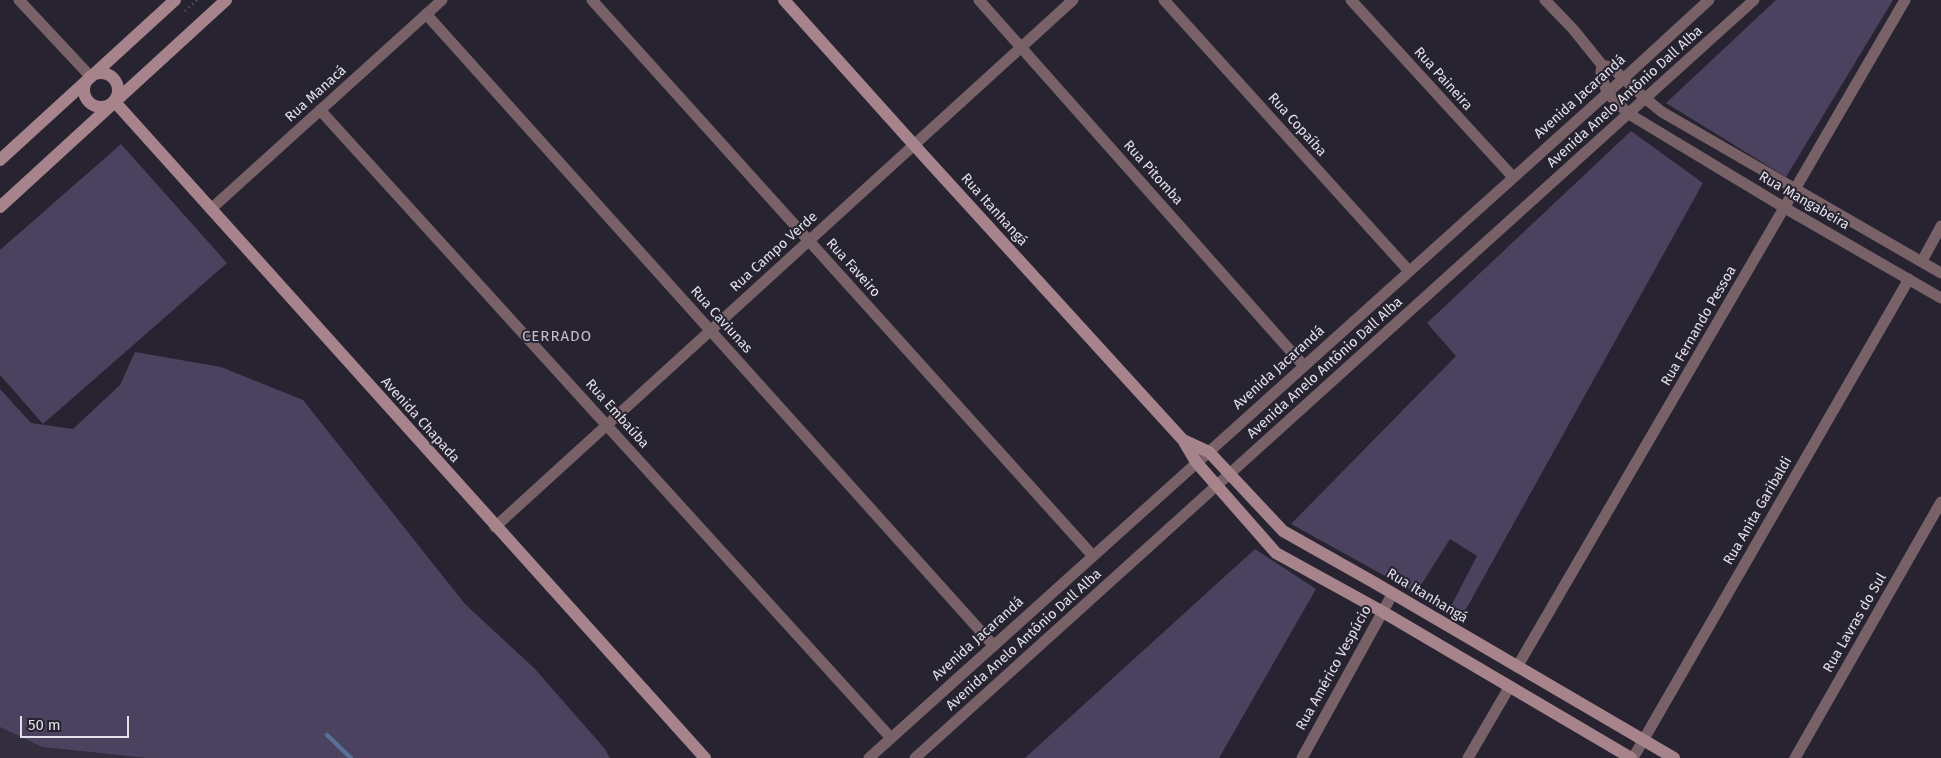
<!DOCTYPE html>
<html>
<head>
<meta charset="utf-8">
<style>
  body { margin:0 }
  #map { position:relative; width:1941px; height:758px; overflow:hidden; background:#272331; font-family:"Fira Sans",sans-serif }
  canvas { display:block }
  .scale { position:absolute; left:20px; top:716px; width:109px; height:22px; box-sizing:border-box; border:2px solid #e2e0e9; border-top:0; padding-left:6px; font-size:15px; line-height:18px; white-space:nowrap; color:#e2e0e9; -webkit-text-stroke:4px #272331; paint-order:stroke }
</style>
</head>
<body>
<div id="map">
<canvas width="1941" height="758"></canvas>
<div class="scale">50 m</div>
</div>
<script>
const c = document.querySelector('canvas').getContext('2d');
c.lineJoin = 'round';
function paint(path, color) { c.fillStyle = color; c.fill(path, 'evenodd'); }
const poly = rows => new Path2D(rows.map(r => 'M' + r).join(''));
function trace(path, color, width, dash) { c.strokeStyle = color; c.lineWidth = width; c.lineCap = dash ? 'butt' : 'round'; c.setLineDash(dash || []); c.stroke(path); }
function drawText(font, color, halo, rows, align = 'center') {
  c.font = font + ' "Fira Sans",sans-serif'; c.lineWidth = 4; c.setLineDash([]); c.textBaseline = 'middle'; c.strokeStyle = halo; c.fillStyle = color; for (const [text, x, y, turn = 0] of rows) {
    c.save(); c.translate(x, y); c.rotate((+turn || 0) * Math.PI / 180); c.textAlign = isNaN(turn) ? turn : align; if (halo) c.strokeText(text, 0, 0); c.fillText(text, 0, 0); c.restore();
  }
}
paint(poly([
  [0,727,42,747,146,758,0,758]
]), '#322e3e');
paint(poly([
  [1776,0,1893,0,1786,177,1666,103],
  [1631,131,1703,183,1460,620,1448,612,1477,556,1450,539,1416,593,1291,524,1456,356,1427,323],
  [121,144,227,263,43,424,0,375,0,250],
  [135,352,221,367,303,400,465,604,535,669,605,749,610,758,146,758,42,747,0,727,0,389,31,423,73,429,120,385],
  [1255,549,1316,589,1219,758,1025,758]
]), '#4b425f');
trace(poly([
  [327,735,351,758]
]), '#587097', 4.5);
trace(poly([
  [185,11,197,0]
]), '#696672', 2.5, [1, 4]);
trace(poly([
  [19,0,90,76],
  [592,0,1093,556],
  [979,0,1304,366],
  [1164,0,1409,271],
  [1351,0,1513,177],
  [1545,0,1573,29,1602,65],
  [426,14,994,646],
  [1602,65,1601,73,1607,93,1629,114,1785,208,1941,298],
  [1602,65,1611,67,1646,99,1662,112,1941,273],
  [320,110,891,738],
  [211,209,442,0],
  [1922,261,1941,226],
  [495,527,1073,0],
  [1517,667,1905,0],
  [869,758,1623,79,1709,0],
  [915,758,1754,0],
  [1302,758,1393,593],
  [1468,758,1510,686],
  [1633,758,1909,279],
  [1795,758,1941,502]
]), '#786167', 11);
trace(poly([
  [784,0,924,156,1183,440,1196,462,1276,553,1383,612,1631,758],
  '84 90a17 17 0 1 1 34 0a17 17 0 1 1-34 0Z',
  [115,102,705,758],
  [0,160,175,0],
  [0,207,226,0],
  [1183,440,1209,452,1283,531,1375,583,1674,758]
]), '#a7838c', 12);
drawText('14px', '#e2e0e9', '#272331', [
  ["Rua Paineira",1443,79,48],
  ["Rua Manacá",316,94,-42],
  ["Avenida Jacarandá",1580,97,-42],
  ["Avenida Anelo Antônio Dall Alba",1625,97,-42],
  ["Rua Copaíba",1297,125,48],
  ["Rua Pitomba",1153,173,48],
  ["Rua Mangabeira",1804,201,30],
  ["Rua Itanhangá",994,210,48],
  ["Rua Campo Verde",774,252,-42],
  ["Rua Faveiro",853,268,48],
  ["Rua Caviunas",721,320,48],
  ["Rua Fernando Pessoa",1699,326,-60],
  ["Avenida Jacarandá",1279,368,-42],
  ["Avenida Anelo Antônio Dall Alba",1325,368,-42],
  ["Rua Embaúba",617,414,48],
  ["Avenida Chapada",420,420,48],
  ["Rua Anita Garibaldi",1758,511,-60],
  ["Rua Itanhangá",1427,596,31],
  ["Rua Lavras do Sul",1855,623,-60],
  ["Avenida Jacarandá",978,639,-42],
  ["Avenida Anelo Antônio Dall Alba",1024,640,-42],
  ["Rua Américo Vespúcio",1334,668,-61]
]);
c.letterSpacing = '1px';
drawText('15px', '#c4bed0', '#272331', [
  ["CERRADO",557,337]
]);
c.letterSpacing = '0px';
</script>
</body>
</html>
